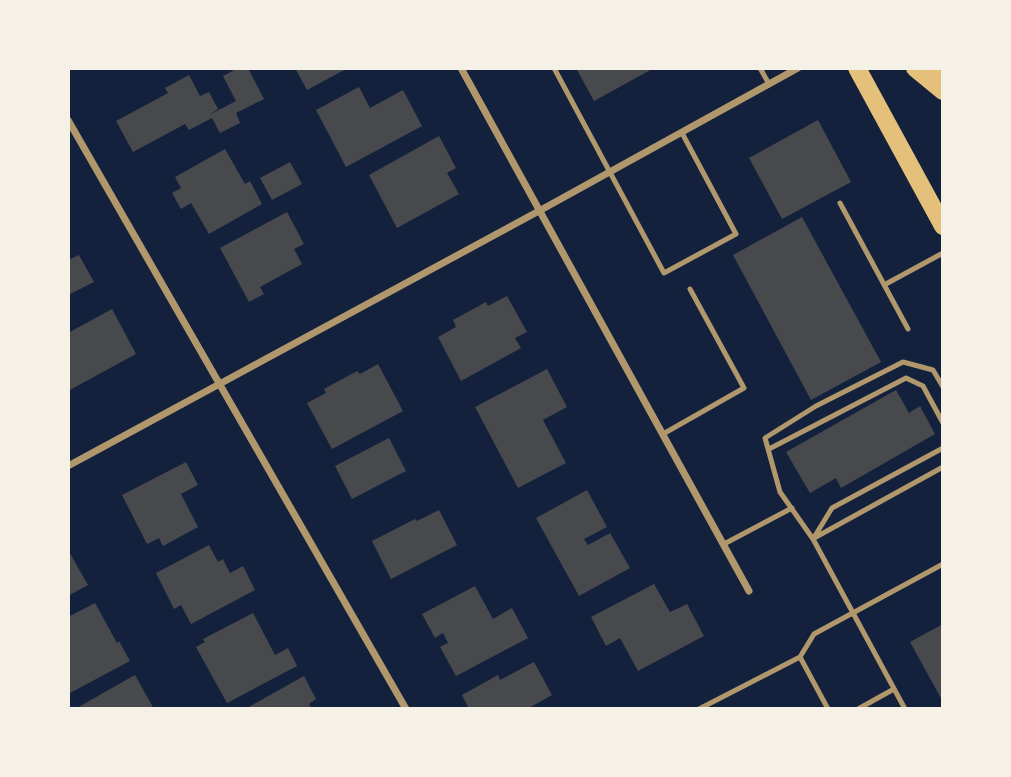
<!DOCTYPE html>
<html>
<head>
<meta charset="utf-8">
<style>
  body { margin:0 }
  #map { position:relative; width:1011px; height:777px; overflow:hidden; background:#14213d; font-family:"IBM Plex Sans",sans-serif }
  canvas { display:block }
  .frame { position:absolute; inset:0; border:70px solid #f6f1e7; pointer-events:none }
</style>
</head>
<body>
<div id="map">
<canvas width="1011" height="777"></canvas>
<div class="frame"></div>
</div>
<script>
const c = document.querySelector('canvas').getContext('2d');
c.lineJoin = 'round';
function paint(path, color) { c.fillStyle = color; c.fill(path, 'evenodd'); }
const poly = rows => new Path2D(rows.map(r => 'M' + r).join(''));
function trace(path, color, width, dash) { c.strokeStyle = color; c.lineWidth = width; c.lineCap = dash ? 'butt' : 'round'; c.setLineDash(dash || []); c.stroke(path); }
paint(poly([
  [238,68,248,68,264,99,236,113,240,123,220,133,212,118,189,130,185,124,133,152,116,121,168,93,165,88,189,75,200,96,209,92,218,109,209,115,236,101,223,76],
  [295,68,348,68,307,90],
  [576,68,654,68,594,101],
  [359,87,370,108,403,90,422,126,346,167,316,110],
  [818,120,851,182,782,219,749,158],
  [439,136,456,168,447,173,459,194,397,228,369,175],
  [225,149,245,184,250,181,262,204,209,234,191,203,181,209,172,193,181,188,175,177],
  [290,162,302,184,272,200,260,178],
  [287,212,304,244,294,249,302,264,260,287,264,294,249,302,220,248],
  [802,217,881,362,811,400,733,255],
  [79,255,94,282,68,295,68,260],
  [507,296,527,332,515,338,521,348,461,381,438,337,456,327,453,320,486,302,488,306],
  [112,309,136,354,68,391,68,333],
  [378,364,403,411,332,449,307,403,326,393,324,389,357,371,360,374],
  [547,369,567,407,543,420,566,463,518,488,475,407],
  [896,390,909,413,920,406,935,434,841,488,836,478,810,493,786,452],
  [389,438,406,471,352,499,335,466],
  [186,462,198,485,181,494,198,527,163,546,159,538,147,544,122,495],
  [587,490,607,527,584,539,588,545,610,533,630,568,579,596,536,518],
  [439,510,457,545,391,579,372,541,415,519,417,521],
  [209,545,218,562,223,559,230,573,243,566,255,590,191,624,181,605,174,609,156,573],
  [68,550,88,585,68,596],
  [654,584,670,612,687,604,704,636,638,671,620,638,606,646,591,617],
  [475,586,493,619,512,608,528,638,456,676,440,647,448,643,443,633,435,638,422,614],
  [95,603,117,643,119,641,130,661,70,693,68,617],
  [253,613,275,655,288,648,297,666,227,703,196,647,205,642,203,639],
  [943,624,943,702,910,642],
  [534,662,552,695,527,709,469,709,462,695,498,675,500,680],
  [135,675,154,709,75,709],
  [304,676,316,699,309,704,312,709,245,709]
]), '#48494c');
trace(poly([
  [554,68,664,273,736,234,682,133],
  [760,68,769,84],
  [840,203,908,329],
  [884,285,943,253],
  [663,434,744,388,690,289],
  [769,449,906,378,923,386,943,423],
  [816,537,943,467],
  [813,539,832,508,943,448],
  [724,544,792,508],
  [800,657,828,709],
  [699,709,800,657,814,634,943,564],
  [858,709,894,689],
  [905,709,813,539,780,492,765,438,816,406,903,362,933,370,943,387]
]), '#b1986c', 5);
trace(poly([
  [461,68,749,591],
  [68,120,406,709],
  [68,466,539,211,798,68]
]), '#b1986c', 7);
trace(poly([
  [857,68,943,226],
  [915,68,943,91],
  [937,68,943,79]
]), '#e5c07b', 18);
</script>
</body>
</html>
